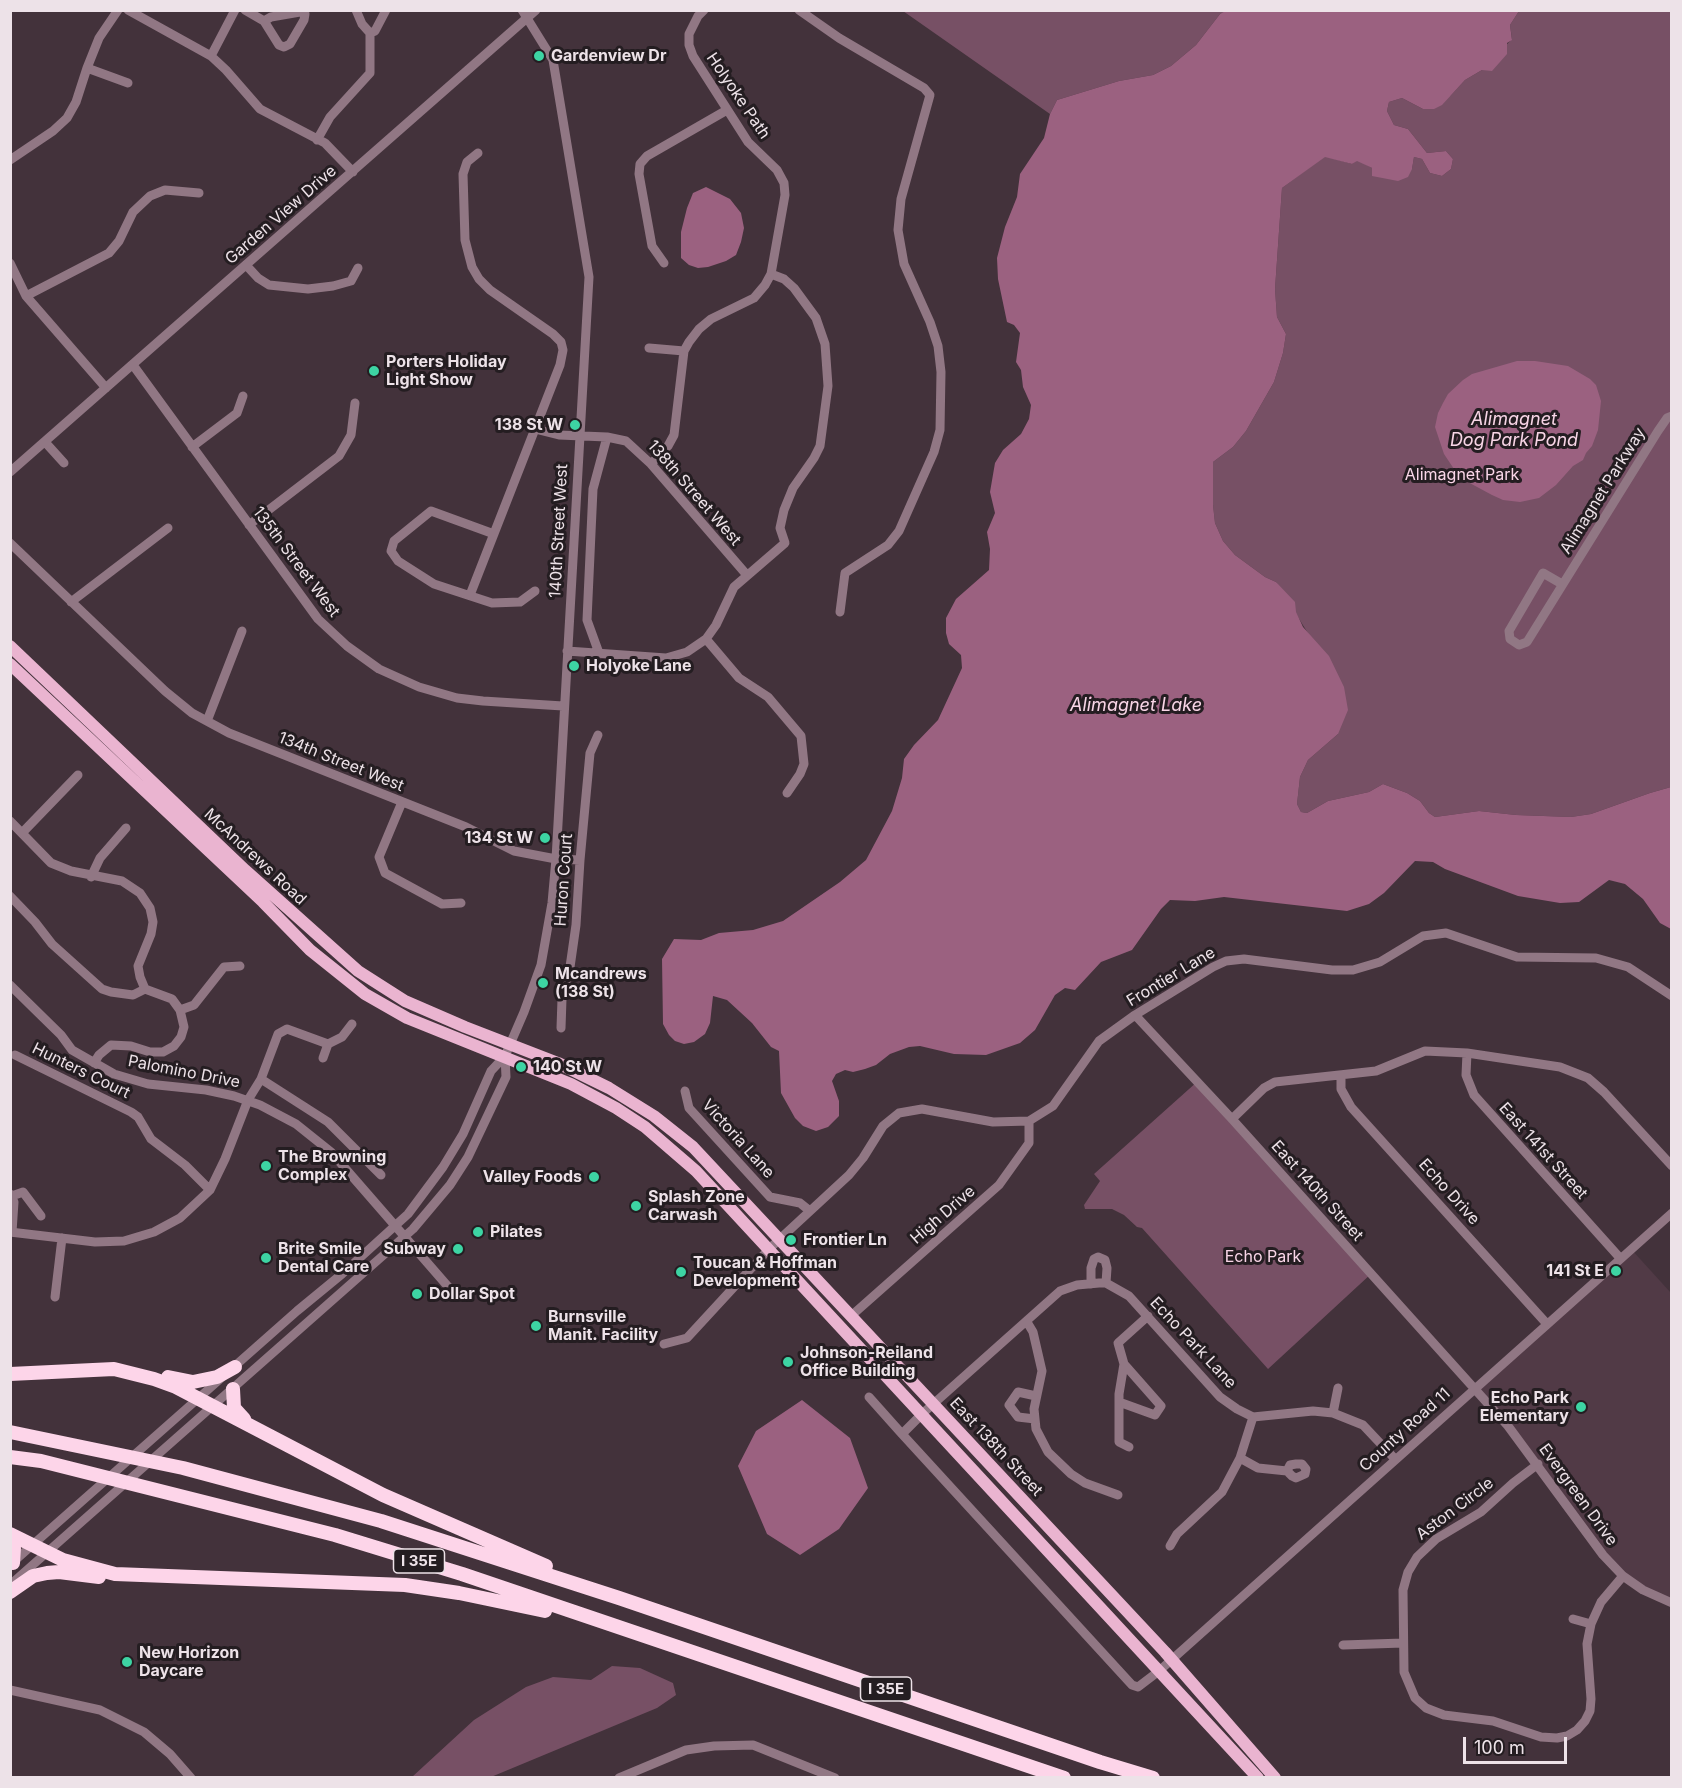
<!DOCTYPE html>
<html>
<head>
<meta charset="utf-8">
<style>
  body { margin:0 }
  #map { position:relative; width:1682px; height:1788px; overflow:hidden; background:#43323b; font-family:Inter,sans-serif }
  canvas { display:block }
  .frame { position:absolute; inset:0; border:12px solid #ede2e8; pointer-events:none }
  .scale { position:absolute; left:1463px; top:1737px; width:104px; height:27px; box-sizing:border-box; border:3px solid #ede2e8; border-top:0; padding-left:8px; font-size:18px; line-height:21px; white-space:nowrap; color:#ede2e8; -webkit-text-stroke:4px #241d21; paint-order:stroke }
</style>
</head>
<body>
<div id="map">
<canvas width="1682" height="1788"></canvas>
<div class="frame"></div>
<div class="scale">100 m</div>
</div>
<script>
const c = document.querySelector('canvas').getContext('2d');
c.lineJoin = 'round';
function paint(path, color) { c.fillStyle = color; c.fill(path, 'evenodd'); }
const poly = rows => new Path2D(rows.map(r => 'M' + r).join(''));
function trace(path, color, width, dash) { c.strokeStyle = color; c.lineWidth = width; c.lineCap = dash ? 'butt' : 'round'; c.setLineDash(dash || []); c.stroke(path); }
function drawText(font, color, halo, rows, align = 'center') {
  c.font = font + ' Inter,sans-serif'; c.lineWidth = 6; c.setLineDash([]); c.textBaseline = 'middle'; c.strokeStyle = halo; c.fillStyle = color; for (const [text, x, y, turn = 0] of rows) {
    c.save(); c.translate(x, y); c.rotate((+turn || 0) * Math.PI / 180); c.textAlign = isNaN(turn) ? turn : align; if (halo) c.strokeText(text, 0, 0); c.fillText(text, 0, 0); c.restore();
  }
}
paint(poly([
  [1631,1249,1671,1293,1671,1603,1623,1576,1474,1389]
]), '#513a46');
paint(poly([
  [903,11,1227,11,1220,14,1196,45,1171,66,1153,75,1119,81,1057,100,1050,114],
  [1519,11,1671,11,1671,787,1650,793,1591,814,1571,817,1516,815,1479,811,1435,817,1429,813,1420,801,1407,793,1383,784,1369,792,1328,801,1307,813,1301,812,1297,804,1300,777,1308,760,1338,734,1311,638,1276,582,1265,577,1235,555,1223,541,1215,523,1213,505,1213,462,1233,447,1246,431,1274,382,1283,353,1286,334,1277,317,1275,289,1282,188,1325,156,1352,164,1357,160,1372,168,1412,169,1414,157,1422,159,1430,173,1442,176,1451,169,1453,159,1446,151,1427,153,1408,129,1394,125,1387,111,1389,102,1402,98,1423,109,1451,95,1465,80,1482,70,1512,39,1510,25],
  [1198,1081,1372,1273,1268,1369,1142,1228,1137,1227,1124,1215,1112,1209,1085,1209,1084,1205,1100,1181,1094,1174],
  [612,1666,640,1668,673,1683,676,1695,657,1708,491,1777,412,1777,474,1720,526,1687,553,1677,591,1680]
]), '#775065');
paint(poly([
  [1227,10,1519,11,1510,25,1512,40,1507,43,1507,54,1492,71,1482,70,1465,80,1442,105,1434,109,1423,109,1402,98,1389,102,1387,111,1394,125,1408,129,1427,153,1446,151,1453,159,1451,169,1442,176,1430,173,1422,159,1414,157,1412,169,1408,177,1398,181,1372,176,1372,168,1357,161,1352,164,1325,157,1282,188,1275,289,1277,317,1286,334,1283,353,1274,382,1246,431,1233,447,1213,462,1213,505,1215,523,1223,541,1235,555,1265,577,1276,582,1295,602,1296,612,1303,627,1329,656,1344,687,1348,710,1338,734,1308,760,1300,777,1297,804,1301,812,1307,813,1328,801,1369,792,1383,784,1407,793,1420,801,1429,813,1435,817,1479,811,1516,815,1571,817,1591,814,1650,793,1671,787,1671,929,1660,923,1643,899,1625,884,1609,880,1579,902,1560,903,1518,896,1445,869,1433,862,1415,861,1384,893,1369,904,1347,911,1224,897,1195,901,1170,900,1161,909,1132,950,1101,962,1075,990,1065,988,1055,995,1035,1030,1020,1043,986,1055,954,1054,920,1046,909,1047,890,1054,876,1065,865,1069,853,1072,845,1070,836,1074,832,1081,839,1101,839,1116,828,1127,816,1131,803,1126,795,1118,781,1093,779,1051,771,1047,752,1023,727,1000,713,996,710,1023,705,1034,694,1042,684,1044,675,1041,669,1035,663,1024,662,959,674,939,701,940,719,933,753,930,783,921,840,882,866,860,892,811,902,778,904,759,914,745,938,720,962,668,961,655,949,644,946,633,946,618,956,599,989,570,990,549,987,532,995,513,990,492,995,463,1003,450,1021,434,1029,419,1031,405,1023,387,1021,370,1016,362,1020,333,1014,325,1007,322,998,279,997,258,1005,227,1017,197,1020,174,1044,138,1050,114,1057,100,1119,81,1153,75,1171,66,1196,45,1220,14],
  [706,187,730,199,741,213,744,228,741,242,736,255,726,261,708,267,698,268,689,265,681,258,681,232,687,208,693,193],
  [1517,361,1535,361,1568,366,1590,379,1596,385,1601,401,1598,430,1592,446,1586,453,1583,460,1573,466,1556,485,1539,498,1520,502,1503,500,1492,495,1466,481,1456,472,1444,454,1435,427,1438,413,1443,403,1448,394,1463,380,1472,374],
  [802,1400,850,1438,868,1488,839,1529,800,1555,767,1534,738,1466,756,1431]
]), '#9b6180');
trace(poly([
  [128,10,211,56,226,70,260,109,325,143,353,172],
  [245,10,264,21,279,45,284,47,290,44,304,20,305,14,300,12,271,17,264,21],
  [799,10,839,38,924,88,930,95,901,199,898,230,904,264,930,322,938,346,941,372,940,430,934,452,899,531,888,545,845,573,840,612],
  [370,33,375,31,386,10],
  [211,56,235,10],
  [87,68,128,83],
  [317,140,330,117,370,73,370,33,362,24,356,10],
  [10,160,53,131,67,118,76,102,87,68,99,38,118,10],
  [10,263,26,296,106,388],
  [664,263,652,246,639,174,640,164,647,156,727,110],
  [246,265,258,278,269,285,308,289,333,286,351,281,358,268],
  [26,296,109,253,119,241,133,212,150,196,165,190,199,193],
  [649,348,684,351],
  [133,365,318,619,347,646,379,669,419,687,457,698,483,701,563,706],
  [535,429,559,435,607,437,626,441,651,464,746,574],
  [45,442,64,463],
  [192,447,237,413,243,396],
  [651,464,668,446,674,435,684,351,689,342,699,329,711,319,754,298,765,285,771,274,785,195,784,183,777,170,748,142,693,56,689,45,689,34,698,16,704,10],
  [10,472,536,10],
  [249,525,339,456,351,435,355,403],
  [494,534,431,511,394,541,391,551,398,561,434,584,492,603,520,602,535,591],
  [10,543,165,691,192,713,229,733,466,827,514,851,556,859,580,860],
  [1562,584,1543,573,1509,631,1510,639,1519,645,1527,642,1658,431,1667,418,1672,416],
  [470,595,560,365,563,350,561,342,553,334,490,290,479,279,472,267,465,240,463,174,467,162,478,153],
  [71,602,168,528],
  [706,639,739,678,768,697,801,736,804,764,800,774,787,793],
  [567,651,666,658,687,652,706,639,716,625,734,587,785,543,780,528,784,510,793,488,814,458,820,446,828,386,825,344,816,318,794,288,784,279,771,274],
  [599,653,587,620,593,489,607,437],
  [207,721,242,631],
  [402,802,379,857,385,873,442,904,461,903],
  [10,821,51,863,71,871,122,881,140,893,150,908,153,922,151,934,138,966,140,977,145,989,172,999,180,1010,184,1027,181,1037,174,1046,163,1052,150,1052,131,1046,111,1045,99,1055,94,1063],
  [22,833,78,775],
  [91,877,100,858,126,828],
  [10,896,35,922,52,944,102,989,111,992,133,995,145,989],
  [10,985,61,1035,72,1050,114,1074,148,1084,206,1090,234,1096,260,1105,296,1124,331,1152,451,1290],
  [180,1010,194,1005,224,967,240,966],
  [1135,1015,1232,1119,1508,1426,1603,1555,1623,1576,1643,1590,1672,1603],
  [561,1028,562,999,570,967,576,925,580,860,590,753,598,735],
  [1467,1053,1466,1075,1474,1095,1620,1258],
  [15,1055,131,1112,138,1117,151,1139,185,1165,210,1190],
  [323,1058,328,1044,342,1037,352,1024],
  [1341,1075,1341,1089,1351,1107,1547,1324],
  [261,1079,328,1122,381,1175],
  [685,1091,689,1108,770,1197,800,1203,810,1211],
  [1232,1119,1264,1088,1275,1082,1376,1071,1425,1051,1467,1053,1560,1067,1588,1078,1604,1092,1672,1166],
  [10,1194,14,1202,12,1232],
  [12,1196,23,1192,41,1216],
  [10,1232,95,1242,124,1241,154,1232,180,1218,210,1190,225,1159,248,1100,261,1079,278,1034,287,1029,328,1044],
  [1091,1284,1091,1268,1094,1259,1098,1257,1105,1260,1107,1268,1106,1283],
  [55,1297,62,1238],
  [851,1316,999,1185,1029,1143,1029,1121],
  [1027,1322,1033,1332,1042,1371,1034,1409,1036,1429,1048,1452,1071,1474,1085,1483,1118,1495],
  [664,1344,687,1338,769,1249,849,1175,863,1158,883,1126,899,1113,922,1109,993,1122,1029,1121,1053,1106,1099,1041,1135,1015,1213,967,1226,961,1244,959,1332,970,1353,970,1380,962,1423,936,1446,933,1517,957,1596,958,1628,967,1672,996],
  [1124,1364,1119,1394,1119,1442,1129,1447],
  [869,1397,902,1434],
  [1119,1402,1155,1415,1161,1406,1124,1364,1118,1343,1148,1316],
  [1333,1413,1338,1388],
  [1035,1419,1018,1417,1009,1405,1018,1392,1036,1396],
  [1240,1458,1258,1468,1287,1471,1292,1476,1296,1478,1305,1474,1306,1469,1302,1464,1296,1464,1290,1465,1287,1471],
  [1395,1459,1363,1425,1333,1413,1313,1411,1253,1417,1237,1409,1220,1397,1129,1296,1106,1283,1099,1283,1077,1285,1060,1291,922,1414,902,1434,1132,1685,1138,1687,1159,1671,1672,1213],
  [1538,1464,1513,1483,1481,1512,1436,1539,1417,1557,1408,1572,1403,1590,1404,1672,1415,1698,1426,1708,1444,1715,1493,1721,1541,1737,1557,1738,1567,1736,1577,1730,1585,1721,1590,1711,1591,1699,1587,1644,1591,1624,1601,1602,1623,1576],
  [1170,1546,1177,1534,1222,1492,1240,1458,1253,1417],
  [12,1563,297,1311,342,1274,408,1214,443,1167,463,1134,491,1071,505,1056,524,1012,541,965,552,903,556,859,589,277,553,60,522,10],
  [10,1585,413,1229,450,1185,468,1157,506,1077,505,1056],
  [1573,1619,1591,1624],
  [1343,1645,1403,1643],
  [10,1690,100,1710,144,1732,170,1754,191,1778],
  [619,1778,686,1750,714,1746,753,1745,835,1778]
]), '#917784', 9);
trace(poly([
  [10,646,245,870,358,971,405,1001,465,1027,558,1063,609,1088,654,1116,693,1147,1165,1652,1275,1778],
  [10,664,263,902,310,950,365,994,407,1018,571,1084,616,1108,645,1127,696,1171,1258,1778]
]), '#eab4d0', 12);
trace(poly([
  [10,1374,114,1369,154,1379,176,1387,383,1495,546,1566],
  [168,1377,193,1382,217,1377,235,1367],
  [233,1389,234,1408,244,1419],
  [10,1432,183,1468,381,1521,619,1598,1100,1762,1153,1778],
  [10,1457,41,1461,335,1535,462,1574,1064,1778],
  [10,1534,63,1560,115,1574,405,1585,459,1593,545,1611],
  [10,1540,14,1548,13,1563],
  [10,1592,33,1576,47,1573,59,1572,99,1577]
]), '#fdd5e9', 14);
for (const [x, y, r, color] of [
  [539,56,6,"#3dd4a3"],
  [374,371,6,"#3dd4a3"],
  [575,425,6,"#3dd4a3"],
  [574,666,6,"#3dd4a3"],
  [545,838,6,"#3dd4a3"],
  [543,983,6,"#3dd4a3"],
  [521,1067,6,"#3dd4a3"],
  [266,1166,6,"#3dd4a3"],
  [594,1177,6,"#3dd4a3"],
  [636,1206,6,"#3dd4a3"],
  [478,1232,6,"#3dd4a3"],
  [791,1240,6,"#3dd4a3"],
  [458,1249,6,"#3dd4a3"],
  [266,1258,6,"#3dd4a3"],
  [1616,1271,6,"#3dd4a3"],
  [681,1272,6,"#3dd4a3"],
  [417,1294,6,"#3dd4a3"],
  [536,1326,6,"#3dd4a3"],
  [788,1362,6,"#3dd4a3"],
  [1581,1407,6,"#3dd4a3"],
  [127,1662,6,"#3dd4a3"]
]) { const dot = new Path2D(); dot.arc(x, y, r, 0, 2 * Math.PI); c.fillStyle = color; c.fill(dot); trace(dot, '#241d21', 2); }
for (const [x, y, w] of [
  [419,1561,51],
  [886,1689,51]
]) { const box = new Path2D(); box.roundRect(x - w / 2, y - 12, w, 24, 4.5); c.fillStyle = '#241d21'; c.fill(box); trace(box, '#ede2e8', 1.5); }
drawText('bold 15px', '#ede2e8', null, [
  ["I 35E",419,1561],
  ["I 35E",886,1689]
]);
drawText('bold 16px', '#ede2e8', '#241d21', [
  ["Gardenview Dr",551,56],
  ["Porters Holiday",386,362],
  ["Light Show",386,380],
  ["138 St W",563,425,"right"],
  ["Holyoke Lane",586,666],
  ["134 St W",533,838,"right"],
  ["Mcandrews",555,974],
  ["(138 St)",555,992],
  ["140 St W",533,1067],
  ["The Browning",278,1157],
  ["Complex",278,1175],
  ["Valley Foods",582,1177,"right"],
  ["Splash Zone",648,1197],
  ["Carwash",648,1215],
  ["Pilates",490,1232],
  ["Frontier Ln",803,1240],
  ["Brite Smile",278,1249],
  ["Dental Care",278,1267],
  ["Subway",446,1249,"right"],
  ["Toucan & Hoffman",693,1263],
  ["Development",693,1281],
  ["141 St E",1604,1271,"right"],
  ["Dollar Spot",429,1294],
  ["Burnsville",548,1317],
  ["Manit. Facility",548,1335],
  ["Johnson-Reiland",800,1353],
  ["Office Building",800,1371],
  ["Echo Park",1569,1398,"right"],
  ["Elementary",1569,1416,"right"],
  ["New Horizon",139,1653],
  ["Daycare",139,1671]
], 'left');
drawText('16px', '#ede2e8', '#241d21', [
  ["Holyoke Path",738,96,56],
  ["Garden View Drive",281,215,-41],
  ["Alimagnet Parkway",1603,491,-58],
  ["138th Street West",694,493,49],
  ["140th Street West",559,531,-87],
  ["135th Street West",296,562,53],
  ["134th Street West",341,762,22],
  ["McAndrews Road",255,857,43],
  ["Huron Court",564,880,-86],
  ["Frontier Lane",1171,977,-31],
  ["Hunters Court",81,1071,26],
  ["Palomino Drive",184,1072,11],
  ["Victoria Lane",738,1139,48],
  ["East 141st Street",1543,1151,48],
  ["East 140th Street",1317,1191,48],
  ["Echo Drive",1449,1192,48],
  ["High Drive",943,1215,-41],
  ["Echo Park Lane",1193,1343,47],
  ["County Road 11",1405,1430,-42],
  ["East 138th Street",996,1447,47],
  ["Evergreen Drive",1578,1495,54],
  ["Aston Circle",1455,1509,-37]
]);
drawText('16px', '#fad6e8', '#241d21', [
  ["Alimagnet Park",1462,475],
  ["Echo Park",1263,1257]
]);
drawText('italic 18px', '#f8d5e6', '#241d21', [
  ["Alimagnet",1514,420],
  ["Dog Park Pond",1514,441],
  ["Alimagnet Lake",1136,706]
]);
</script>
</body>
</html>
